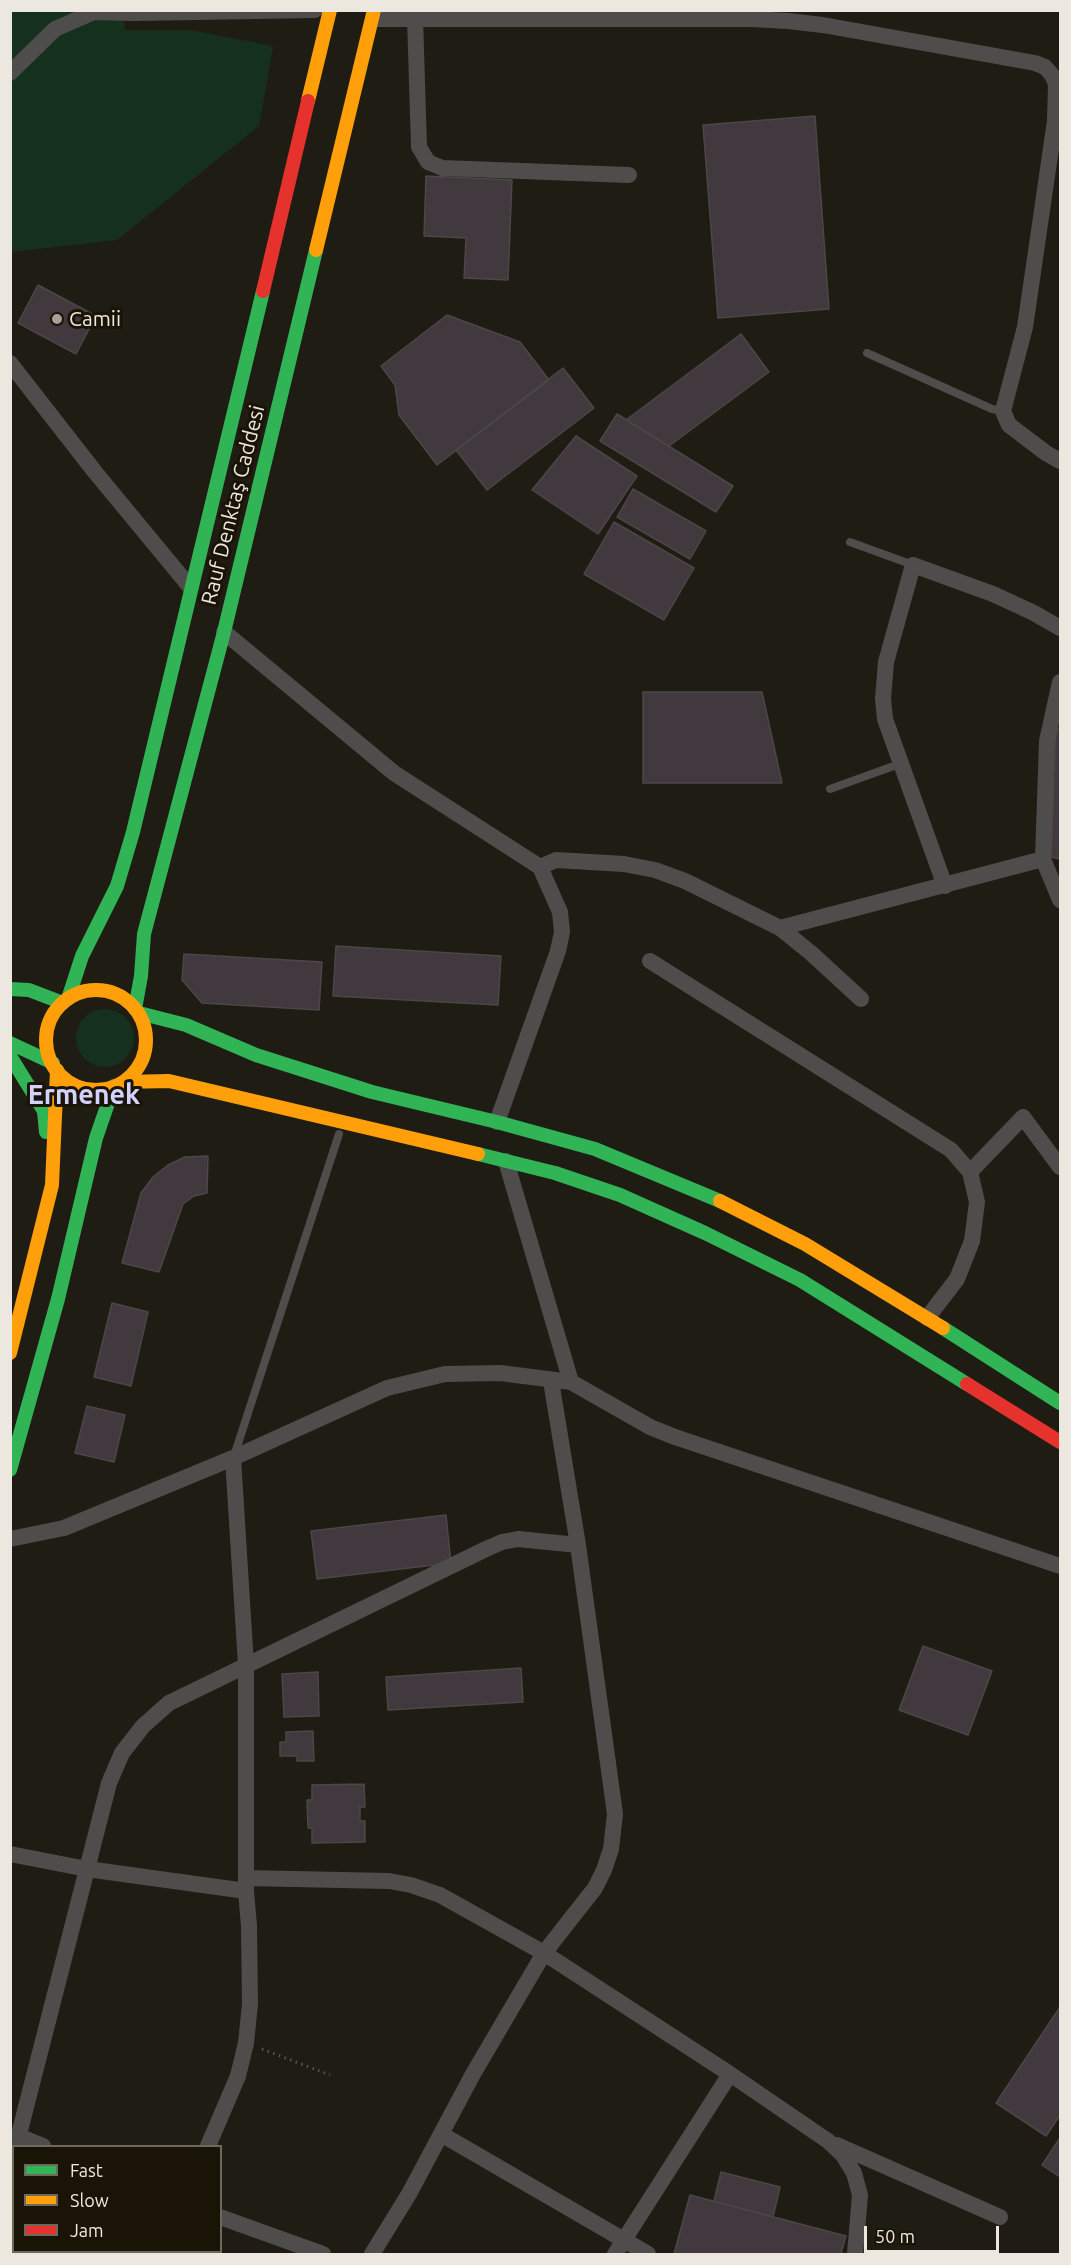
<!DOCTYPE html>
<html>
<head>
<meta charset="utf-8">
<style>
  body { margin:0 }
  #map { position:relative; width:1071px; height:2265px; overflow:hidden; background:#1f1c14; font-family:Ubuntu,sans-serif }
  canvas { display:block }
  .frame { position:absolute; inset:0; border:12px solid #ede8df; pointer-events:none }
  .legend { position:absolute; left:12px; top:2145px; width:210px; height:108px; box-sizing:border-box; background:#1a1406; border:2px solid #6e695d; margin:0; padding:8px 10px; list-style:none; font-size:18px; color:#ede8df }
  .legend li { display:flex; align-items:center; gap:12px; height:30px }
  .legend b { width:30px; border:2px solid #6e695d }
  .scale { position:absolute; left:864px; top:2226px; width:135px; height:27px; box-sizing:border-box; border:3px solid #ede8df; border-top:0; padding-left:8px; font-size:18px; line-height:21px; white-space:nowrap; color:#ede8df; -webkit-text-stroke:4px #1a1406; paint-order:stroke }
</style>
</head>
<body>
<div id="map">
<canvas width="1071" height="2265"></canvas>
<div class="frame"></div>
<ul class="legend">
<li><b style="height:8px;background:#30b455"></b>Fast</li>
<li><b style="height:8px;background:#ff9f0a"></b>Slow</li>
<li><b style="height:8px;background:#e5322d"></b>Jam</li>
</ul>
<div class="scale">50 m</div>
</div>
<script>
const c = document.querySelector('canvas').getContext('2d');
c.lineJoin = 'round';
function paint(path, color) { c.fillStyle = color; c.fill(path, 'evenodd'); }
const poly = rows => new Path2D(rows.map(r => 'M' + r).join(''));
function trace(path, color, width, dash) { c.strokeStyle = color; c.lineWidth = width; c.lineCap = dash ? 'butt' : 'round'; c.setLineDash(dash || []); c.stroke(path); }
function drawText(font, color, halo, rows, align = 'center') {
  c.font = font + ' Ubuntu,sans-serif'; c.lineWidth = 6; c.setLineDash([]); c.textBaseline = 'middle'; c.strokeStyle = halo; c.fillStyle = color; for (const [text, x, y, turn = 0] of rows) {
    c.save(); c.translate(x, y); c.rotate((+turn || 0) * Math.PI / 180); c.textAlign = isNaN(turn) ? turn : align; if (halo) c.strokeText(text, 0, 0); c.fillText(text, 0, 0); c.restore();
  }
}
paint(poly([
  [10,11,123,11,125,30,191,30,273,46,259,126,117,240,11,252],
  '76 1038a29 29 0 1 1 58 0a29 29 0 1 1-58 0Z'
]), '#15311e');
const building = poly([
  [815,116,829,309,718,318,703,125,815,116],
  [426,176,512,180,508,280,464,278,466,238,424,236,426,176],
  [38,285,96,316,76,354,18,323,38,285],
  [447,315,520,342,549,380,437,465,399,415,395,385,381,366,447,315],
  [741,334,769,372,669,446,626,420,741,334],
  [563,368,594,408,487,490,456,450,563,368],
  [617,414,733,486,716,512,600,441,617,414],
  [576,436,637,476,598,534,532,490,576,436],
  [633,489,706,531,690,559,617,517,633,489],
  [614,522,694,568,664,620,584,574,614,522],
  [643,692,762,692,782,783,643,783,643,692],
  [1056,728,1060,729,1060,859,1051,857,1056,728],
  [336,946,501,956,498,1005,333,996,336,946],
  [184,954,322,962,319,1010,202,1003,182,980,184,954],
  [208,1156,207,1193,194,1196,183,1204,159,1272,122,1263,141,1193,153,1177,168,1165,185,1157,208,1156],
  [112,1303,148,1312,131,1386,94,1377,112,1303],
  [87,1406,125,1415,114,1462,75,1453,87,1406],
  [446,1515,451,1563,317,1579,311,1531,446,1515],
  [923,1646,992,1671,968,1735,899,1710,923,1646],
  [521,1668,523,1702,388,1710,386,1677,521,1668],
  [318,1672,319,1716,284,1717,282,1674,318,1672],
  [313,1731,314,1761,297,1761,297,1756,280,1756,280,1742,286,1742,286,1732,313,1731],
  [364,1784,365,1807,360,1807,360,1821,365,1821,365,1842,312,1843,312,1828,308,1828,307,1800,312,1800,312,1785,364,1784],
  [1060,2007,1060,2115,1046,2136,996,2103,1060,2007],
  [1060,2138,1060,2177,1042,2165,1060,2138],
  [721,2172,780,2187,773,2217,714,2201,721,2172],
  [690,2195,846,2236,841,2253,846,2254,674,2254,690,2195]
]);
paint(building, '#41393d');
trace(building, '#4b4747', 1.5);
trace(poly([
  [262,2049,330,2075]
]), '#585552', 3, [1.5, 4.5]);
trace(poly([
  [867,353,992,409,1003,411],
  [850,542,913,565],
  [830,789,902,763],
  [234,1456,339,1134]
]), '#4f4d4b', 8);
trace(poly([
  [415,18,419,147,428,162,442,168,629,175],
  [373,19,752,19,788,21,823,25,1035,63,1045,67,1052,75,1056,84,1055,121,1025,327,1003,411,1009,425,1046,453,1060,461],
  [10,73,55,29,94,12,134,13,315,10],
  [10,363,95,472,190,587],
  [224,632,394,773,540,867,560,912,562,932,558,951,497,1122],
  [1043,859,1060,900],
  [540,867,556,860,624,864,655,870,685,881,780,928,1043,859,1047,741,1060,682],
  [945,886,885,719,883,699,886,662,913,565,993,594,1034,613,1060,628],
  [780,928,811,953,861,999],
  [650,961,951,1150,970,1172,977,1202,972,1241,957,1279,927,1318],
  [506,1161,571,1382],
  [970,1172,1023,1117,1060,1167],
  [551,1381,578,1545,615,1814,611,1849,604,1870,595,1888,544,1953,730,2074,828,2141,843,2155,854,2173,860,2195,855,2254],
  [233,1458,246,1665,246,1888],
  [10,1539,64,1528,233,1458,387,1388,445,1374,500,1373,571,1382,650,1427,675,1437,1060,1566],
  [10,1854,87,1869,16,2146],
  [246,1878,389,1881,411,1885,440,1895,544,1953,473,2074,409,2194,372,2254],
  [441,2134,648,2254],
  [18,2136,43,2146],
  [837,2145,1000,2217],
  [208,2146,238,2076,246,2043,250,2004,249,1926,246,1891,87,1869,109,1783,122,1753,143,1726,169,1703,486,1549,502,1542,518,1539,578,1545],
  [10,2167,14,2155],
  [220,2217,323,2254],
  [615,2254,730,2074]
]), '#4f4d4b', 16);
trace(poly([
  [10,989,29,990,63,1003],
  [68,999,82,956,117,886,133,832,263,291],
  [135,1009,141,976,144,934,224,632,316,250],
  [139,1013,186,1025,256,1055,372,1092,497,1122,595,1149,720,1201],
  [10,1043,53,1063],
  [10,1056,44,1111,46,1132],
  [478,1154,555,1173,620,1195,705,1233,800,1280,967,1384],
  [943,1328,1060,1403],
  [10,1470,58,1299,96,1138,114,1086]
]), '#30b455', 14);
trace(poly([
  [308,101,330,10],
  [316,250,374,10],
  '46 1040a50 50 0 1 1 100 0a50 50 0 1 1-100 0Z',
  [123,1082,169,1081,478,1154],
  [720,1201,805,1244,943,1328],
  [10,1353,52,1185,57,1070]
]), '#ff9f0a', 14);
trace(poly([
  [263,291,308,101],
  [967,1384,1060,1442]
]), '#e5322d', 14);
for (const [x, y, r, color] of [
  [57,319,6,"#a5a198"]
]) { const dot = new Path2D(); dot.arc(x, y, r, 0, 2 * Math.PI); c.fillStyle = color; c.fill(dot); trace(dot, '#1a1406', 2); }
drawText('21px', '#ede8df', '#1a1406', [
  ["Camii",69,319]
], 'left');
drawText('21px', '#ede8df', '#1a1406', [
  ["Rauf Denktaş Caddesi",233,505,-76]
]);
drawText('bold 27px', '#d3d2fe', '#1a1406', [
  ["Ermenek",84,1095]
]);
</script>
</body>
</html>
